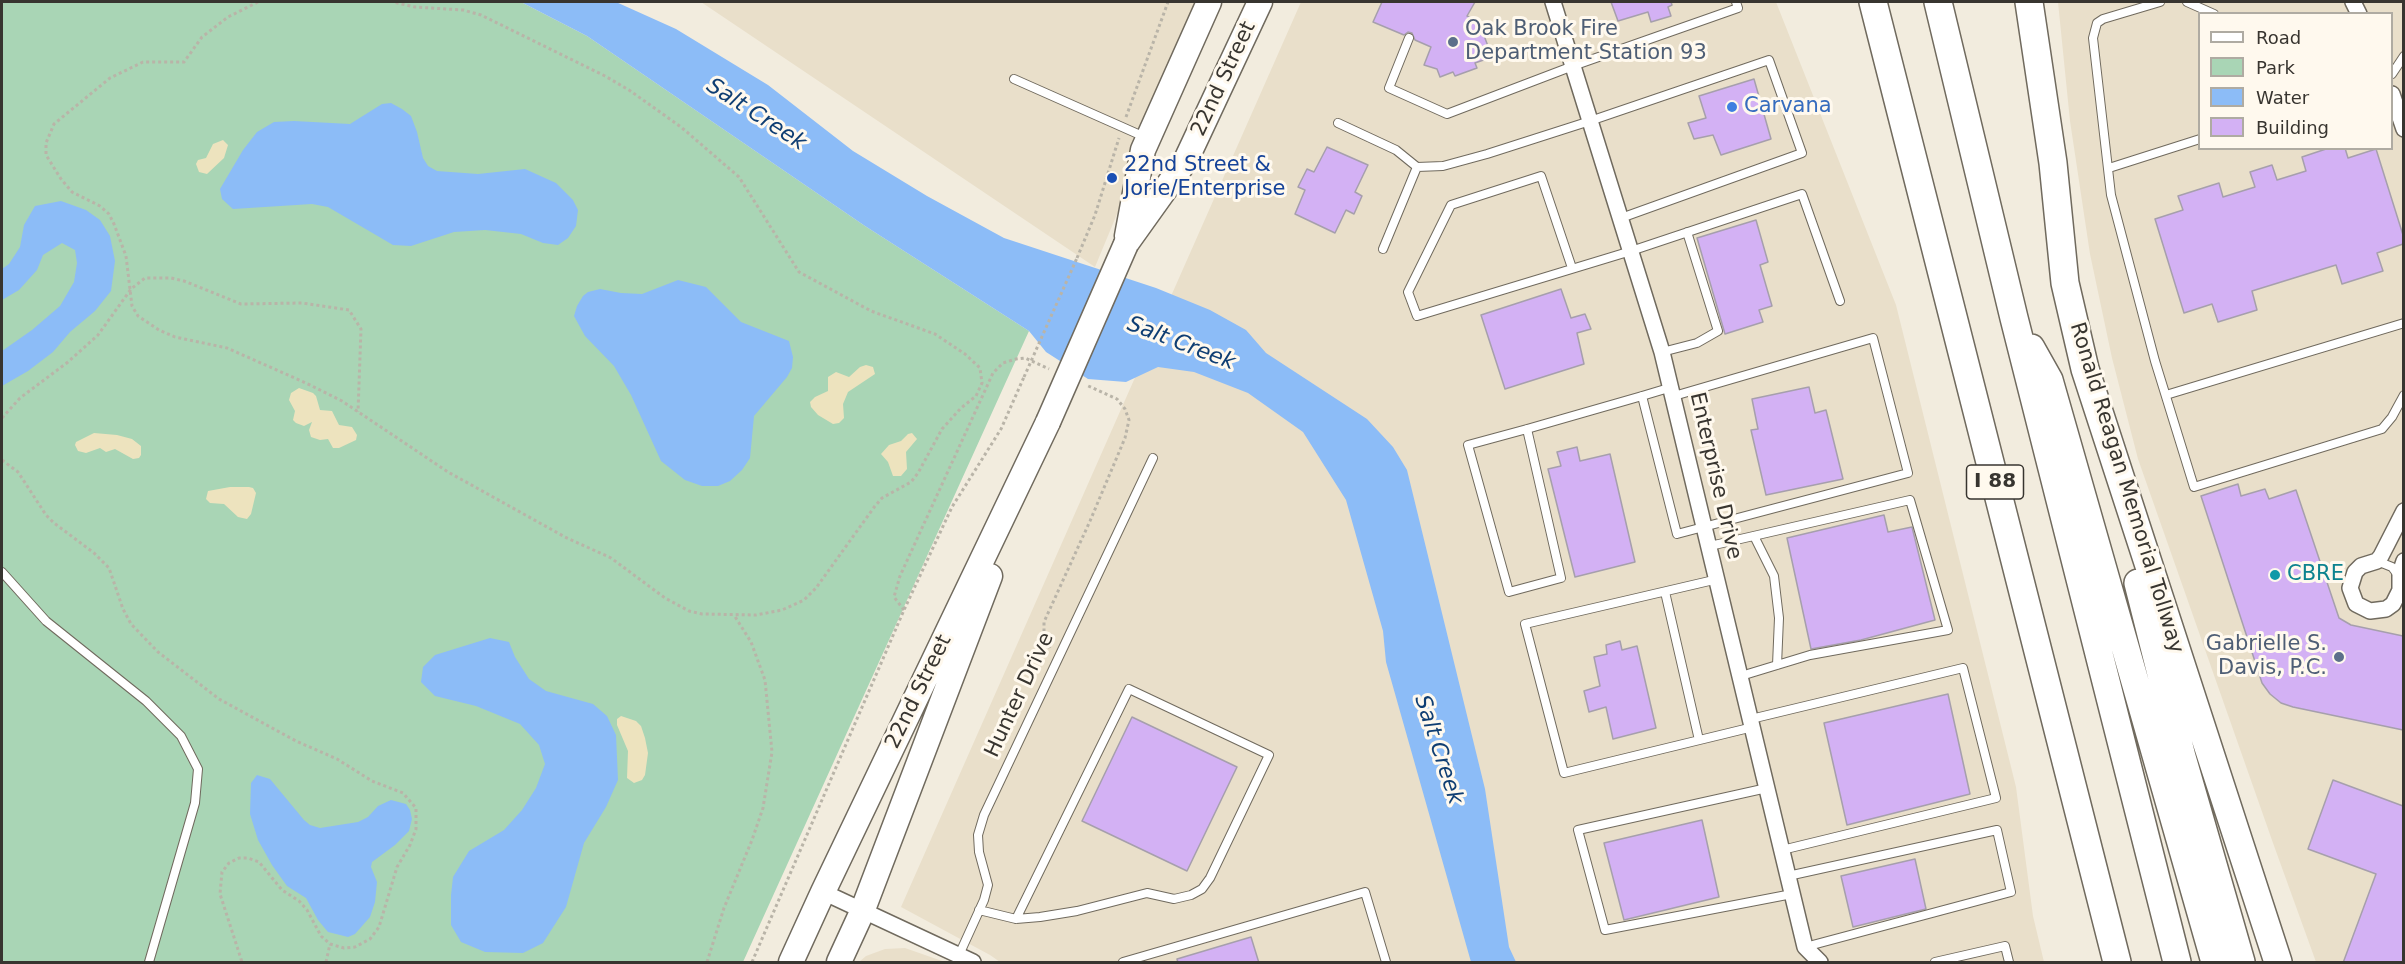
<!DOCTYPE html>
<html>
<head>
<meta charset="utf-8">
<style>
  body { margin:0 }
  #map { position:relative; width:2405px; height:964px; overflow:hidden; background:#f2ecde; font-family:"DejaVu Sans",sans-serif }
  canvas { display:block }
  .frame { position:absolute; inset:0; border:3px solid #383530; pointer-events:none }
  .legend { position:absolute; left:2198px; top:12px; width:195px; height:138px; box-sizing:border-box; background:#fff9ee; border:2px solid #afaba2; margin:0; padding:8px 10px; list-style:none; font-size:18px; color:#383530 }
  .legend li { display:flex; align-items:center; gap:12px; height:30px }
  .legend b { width:30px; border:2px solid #afaba2 }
</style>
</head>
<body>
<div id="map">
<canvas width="2405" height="964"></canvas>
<div class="frame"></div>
<ul class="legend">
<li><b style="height:8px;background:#fff"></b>Road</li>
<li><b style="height:16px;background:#a9d5b5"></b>Park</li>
<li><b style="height:16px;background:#8cbcf7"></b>Water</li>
<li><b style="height:16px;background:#d3b1f4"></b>Building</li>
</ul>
</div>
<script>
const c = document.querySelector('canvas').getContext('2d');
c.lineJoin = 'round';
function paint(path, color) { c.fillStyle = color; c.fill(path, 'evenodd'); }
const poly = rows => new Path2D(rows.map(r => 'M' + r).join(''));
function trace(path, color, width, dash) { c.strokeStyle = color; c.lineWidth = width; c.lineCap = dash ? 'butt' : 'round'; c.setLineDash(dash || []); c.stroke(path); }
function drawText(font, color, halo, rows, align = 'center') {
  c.font = font + ' "DejaVu Sans",sans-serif'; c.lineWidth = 6; c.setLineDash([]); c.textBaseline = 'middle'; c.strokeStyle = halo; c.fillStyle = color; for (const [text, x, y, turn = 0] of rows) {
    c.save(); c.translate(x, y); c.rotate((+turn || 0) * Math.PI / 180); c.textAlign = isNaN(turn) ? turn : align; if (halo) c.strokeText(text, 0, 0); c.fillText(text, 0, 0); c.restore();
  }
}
paint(poly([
  [701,2,1205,2,1095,267],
  [1301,2,1776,2,1896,305,2016,787,2033,916,2044,962,1000,962,990,955,901,907],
  [2058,2,2403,2,2403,962,2316,962,2273,843,2138,459,2112,358,2090,254,2070,121],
  [2200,14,2392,14,2392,148,2200,148],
  [905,948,945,962,859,962,866,956,885,949]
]), '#e9dfca');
paint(poly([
  [2,2,521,2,587,36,865,226,1029,331,743,962,2,962]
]), '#a9d5b5');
paint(poly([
  [223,140,228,145,224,158,207,174,199,172,196,164,198,160,206,158,213,144],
  [866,365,873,367,875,374,848,392,843,404,844,418,839,423,833,424,818,415,811,407,810,402,815,397,828,391,828,377,836,372,849,377,860,367],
  [299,388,313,393,316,396,320,410,332,411,339,425,352,427,357,435,356,440,339,448,333,448,328,439,320,440,311,437,309,430,312,422,304,426,296,423,293,420,295,411,289,400,291,393],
  [94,433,117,435,132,439,141,446,141,455,139,458,133,459,115,449,106,452,100,448,86,453,78,451,75,445,76,442],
  [912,433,917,439,906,452,907,469,901,476,893,476,888,462,881,454,889,445,901,441,908,434],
  [230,487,249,487,253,488,256,493,251,514,247,519,238,517,224,504,210,503,206,499,208,491],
  [621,716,636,721,641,726,645,738,648,753,645,775,642,780,634,783,627,778,628,751,617,725,617,719]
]), '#ede3be');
paint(poly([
  [521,2,616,2,676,29,768,85,853,151,927,196,1004,238,1156,288,1210,310,1246,330,1266,353,1367,419,1393,447,1407,470,1485,789,1509,947,1516,962,1471,962,1386,662,1383,631,1346,500,1303,432,1248,393,1194,372,1158,367,1126,382,1088,379,1046,352,1029,331,865,226,587,36],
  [391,103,402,109,411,116,417,132,423,158,428,166,437,171,478,174,525,169,556,183,573,200,578,210,576,226,568,238,558,245,543,243,521,234,485,230,454,232,411,246,393,245,328,207,312,204,233,209,222,199,220,189,243,150,257,132,274,122,294,121,350,124,382,104],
  [61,201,86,210,100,220,110,236,115,261,111,291,95,311,70,332,53,352,28,371,2,386,2,351,32,330,60,306,74,282,77,263,75,250,62,243,43,255,37,270,19,290,2,300,2,269,9,264,20,247,24,225,35,206],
  [678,280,706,287,741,322,789,341,793,357,792,368,787,377,754,416,750,458,742,470,730,481,718,486,702,486,685,480,661,461,631,395,614,366,585,336,574,316,577,306,583,296,588,292,600,289,621,293,642,294],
  [490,638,509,642,515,657,529,679,546,691,593,704,607,716,616,735,618,780,606,807,584,843,566,907,543,943,523,953,485,952,461,942,451,925,451,895,453,877,469,851,504,830,522,810,536,788,545,764,539,745,520,724,476,706,435,696,421,682,423,667,435,655],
  [257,775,270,779,304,820,310,825,320,828,358,822,368,817,378,806,391,800,406,804,410,810,412,819,409,831,395,845,372,862,371,867,377,882,375,902,370,917,355,934,348,937,328,932,318,920,306,898,287,886,272,865,258,840,250,814,251,783]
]), '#8cbcf7');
const building = poly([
  [1382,2,1475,2,1467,16,1479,22,1492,57,1475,63,1477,68,1455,76,1453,72,1440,77,1437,69,1424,65,1431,47,1415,40,1412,33,1408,32,1404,35,1373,22,1382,2],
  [1611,2,1671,2,1672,5,1668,7,1671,16,1651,22,1648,12,1618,21,1611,2],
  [1754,79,1771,139,1721,155,1713,135,1694,139,1688,123,1706,118,1699,96,1754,79],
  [1327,147,1368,165,1355,192,1362,196,1354,214,1346,210,1335,233,1295,214,1305,190,1298,187,1307,169,1314,172,1327,147],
  [2329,148,2345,148,2348,158,2376,149,2403,235,2403,244,2377,253,2383,271,2342,284,2336,265,2252,291,2257,310,2218,322,2212,304,2184,313,2155,219,2183,210,2178,196,2219,183,2223,197,2255,187,2250,172,2272,165,2277,180,2306,171,2302,157,2329,148],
  [1756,220,1768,262,1760,265,1772,306,1759,310,1763,322,1725,334,1697,238,1756,220],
  [1561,289,1571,318,1585,314,1591,329,1577,333,1584,364,1505,389,1481,315,1561,289],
  [1809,387,1815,413,1826,410,1843,479,1766,495,1751,430,1758,429,1752,399,1809,387],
  [1577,447,1580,461,1610,454,1635,562,1575,577,1548,469,1561,466,1557,452,1577,447],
  [2238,484,2241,496,2265,489,2269,499,2296,490,2339,618,2351,625,2403,636,2403,730,2293,707,2281,703,2270,694,2262,683,2201,496,2238,484],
  [1884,515,1888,532,1912,527,1935,620,1861,640,1811,649,1787,538,1884,515],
  [1620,641,1622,650,1637,646,1656,728,1613,739,1606,707,1589,712,1584,691,1600,686,1594,657,1607,654,1606,645,1620,641],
  [1948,694,1970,794,1847,825,1824,723,1948,694],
  [1132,717,1237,767,1187,871,1082,821,1132,717],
  [2333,780,2403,806,2403,963,2343,963,2376,874,2308,849,2333,780],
  [1702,820,1719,897,1624,920,1604,843,1702,820],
  [1915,859,1926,909,1853,927,1841,876,1915,859],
  [1251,937,1259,963,1178,963,1177,959,1251,937]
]);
paint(building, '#d3b1f4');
trace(building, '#a69fac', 1.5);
const lane = poly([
  [2160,2,2103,19,2097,23,2093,38,2111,195,2155,361,2194,487,2382,429,2392,417,2404,395],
  [2187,2,2214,14],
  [1409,38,1389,88,1447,114,1573,66,1738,8,1736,2],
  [2392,74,2404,56],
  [1014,79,1147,138],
  [1338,123,1396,150,1417,167],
  [2109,168,2200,139],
  [1383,249,1417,167,1443,166,1487,154,1590,121,1769,60,1802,153,1621,218],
  [1572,268,1541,176,1451,205,1408,292,1417,316,1631,251,1802,194,1840,301],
  [1662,352,1697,343,1718,331,1687,232],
  [2166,395,2404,323],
  [1642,396,1677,534,1908,473,1873,338,1674,396],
  [1527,429,1561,578,1509,592,1468,445,1527,429,1642,396,1672,387],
  [1754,536,1774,576,1779,618,1777,665],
  [1710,546,1910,500,1948,630,1810,655,1741,676],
  [2377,561,2392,567,2398,575],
  [2,572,46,621,146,701,181,736,198,769,195,803,149,962],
  [1718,579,1525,624,1564,773,1753,727],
  [1665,592,1699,740],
  [1751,719,1963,668,1996,798,1782,850],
  [1767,788,1578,830,1605,930,1792,894],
  [1788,876,1997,830,2011,892,1805,947],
  [979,910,1016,919,1040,917,1077,911,1147,893,1174,899,1191,895,1202,889,1210,878,1269,755,1129,689,1016,919],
  [959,955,984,900,988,885,979,852,978,835,984,815,1153,458],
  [1123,962,1365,892,1386,962],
  [1935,962,2005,946,2009,962]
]);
const street = poly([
  [1553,2,1662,352,1805,947,1820,962],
  [2353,2,2359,14],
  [2392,94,2404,129],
  [2404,511,2381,556,2377,561,2361,566,2355,572,2350,588,2356,604,2370,611,2386,609,2393,604,2400,590,2400,573,2404,561],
  [823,892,973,962]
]);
const primary = poly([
  [1127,236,1143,150,1209,2],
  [1126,244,1186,160,1260,2],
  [791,962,823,892,1048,422],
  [839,962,862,912,990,576]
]);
const highway = poly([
  [1873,2,2117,962],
  [1938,2,2014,318,2177,962],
  [2029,2,2053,163,2065,283,2085,369,2278,962],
  [2031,348,2049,380,2215,962],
  [2138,583,2182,757,2241,962]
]);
trace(lane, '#706a5e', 10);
trace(street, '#706a5e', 18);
trace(primary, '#706a5e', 27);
trace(highway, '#706a5e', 30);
trace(poly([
  [258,2,228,17,202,37,184,62,143,62,110,78,54,124,46,143,46,155,61,179,72,192,100,206,109,214,114,224,126,256,132,306,138,316,159,330,175,337,227,348,306,383,342,401,448,472,565,537,611,558,665,598,689,611,702,614,756,615,782,610,804,600,816,588,875,506,882,498,911,482,918,473,942,429,961,408,976,396,982,383,980,368,965,354,935,334,871,311,799,272,739,177,681,127,629,90,605,76,481,15,463,10,415,7,393,2],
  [1126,117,1168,2],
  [1077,258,1095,215,1119,138],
  [2,418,20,398,68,362,98,335,131,289,145,278,171,278,184,281,241,304,302,303,349,310,361,329,358,412],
  [2,460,18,472,46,515,54,523,94,553,109,568,123,609,131,624,158,652,219,699,296,741,337,759,372,781,403,793,416,808,416,829,410,845,397,867,379,927,370,939,355,947,344,948,330,944,321,936,307,910,299,901,282,890,259,862,248,858,239,858,229,863,222,872,220,894,242,962],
  [904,610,894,597,900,576,993,373,1003,363,1016,359,1025,358,1049,369],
  [1050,648,1044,636,1044,622,1090,521,1125,438,1129,420,1125,409,1117,399,1086,385],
  [326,962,330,944],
  [707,962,724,908,752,840,763,808,772,752,765,680,751,642,734,615],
  [752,962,904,610,952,507,1001,429,1024,377]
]), '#b9b4a8', 3, [3, 3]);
trace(lane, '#fff', 8);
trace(street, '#fff', 15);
trace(primary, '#fff', 24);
trace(highway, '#fff', 27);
const primaryBridge = poly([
  [1048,422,1126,244]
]);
trace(primaryBridge, '#706a5e', 27, []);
trace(poly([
  [1024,377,1077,258]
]), '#b9b4a8', 3, [3, 3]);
trace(primaryBridge, '#fff', 24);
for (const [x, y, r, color] of [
  [1453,42,6,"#5c6f8a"],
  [1732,107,6,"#3f7fe0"],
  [1112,178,6,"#1a4fb4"],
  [2275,575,6,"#0f9aa8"],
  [2339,657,6,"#5c6f8a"]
]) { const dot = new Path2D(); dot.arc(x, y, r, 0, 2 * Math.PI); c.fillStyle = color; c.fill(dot); trace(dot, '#fff9ee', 2); }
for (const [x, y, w] of [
  [1995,482,57]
]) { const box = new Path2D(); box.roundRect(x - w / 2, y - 17, w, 34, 4.5); c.fillStyle = '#fff9ee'; c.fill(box); trace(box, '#383530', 1.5); }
drawText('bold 20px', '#383530', null, [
  ["I 88",1995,482]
]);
drawText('21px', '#4e5e75', '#fff9ee', [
  ["Oak Brook Fire",1465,30],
  ["Department Station 93",1465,54],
  ["Gabrielle S.",2327,645,"right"],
  ["Davis, P.C.",2327,669,"right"]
], 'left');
drawText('21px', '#383530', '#fff9ee', [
  ["22nd Street",1224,79,-65],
  ["Enterprise Drive",1715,476,77],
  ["Ronald Reagan Memorial Tollway",2126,488,73],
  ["22nd Street",919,692,-64],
  ["Hunter Drive",1020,695,-65]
]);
drawText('21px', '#366cbe', '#fff9ee', [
  ["Carvana",1744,107]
], 'left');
drawText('21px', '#164399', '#fff9ee', [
  ["22nd Street &",1124,166],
  ["Jorie/Enterprise",1124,190]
], 'left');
drawText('21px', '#0d838f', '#fff9ee', [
  ["CBRE",2287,575]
], 'left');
drawText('italic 22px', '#0f3e73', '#fff9ee', [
  ["Salt Creek",756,115,33],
  ["Salt Creek",1181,344,21],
  ["Salt Creek",1438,750,72]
]);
</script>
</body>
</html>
